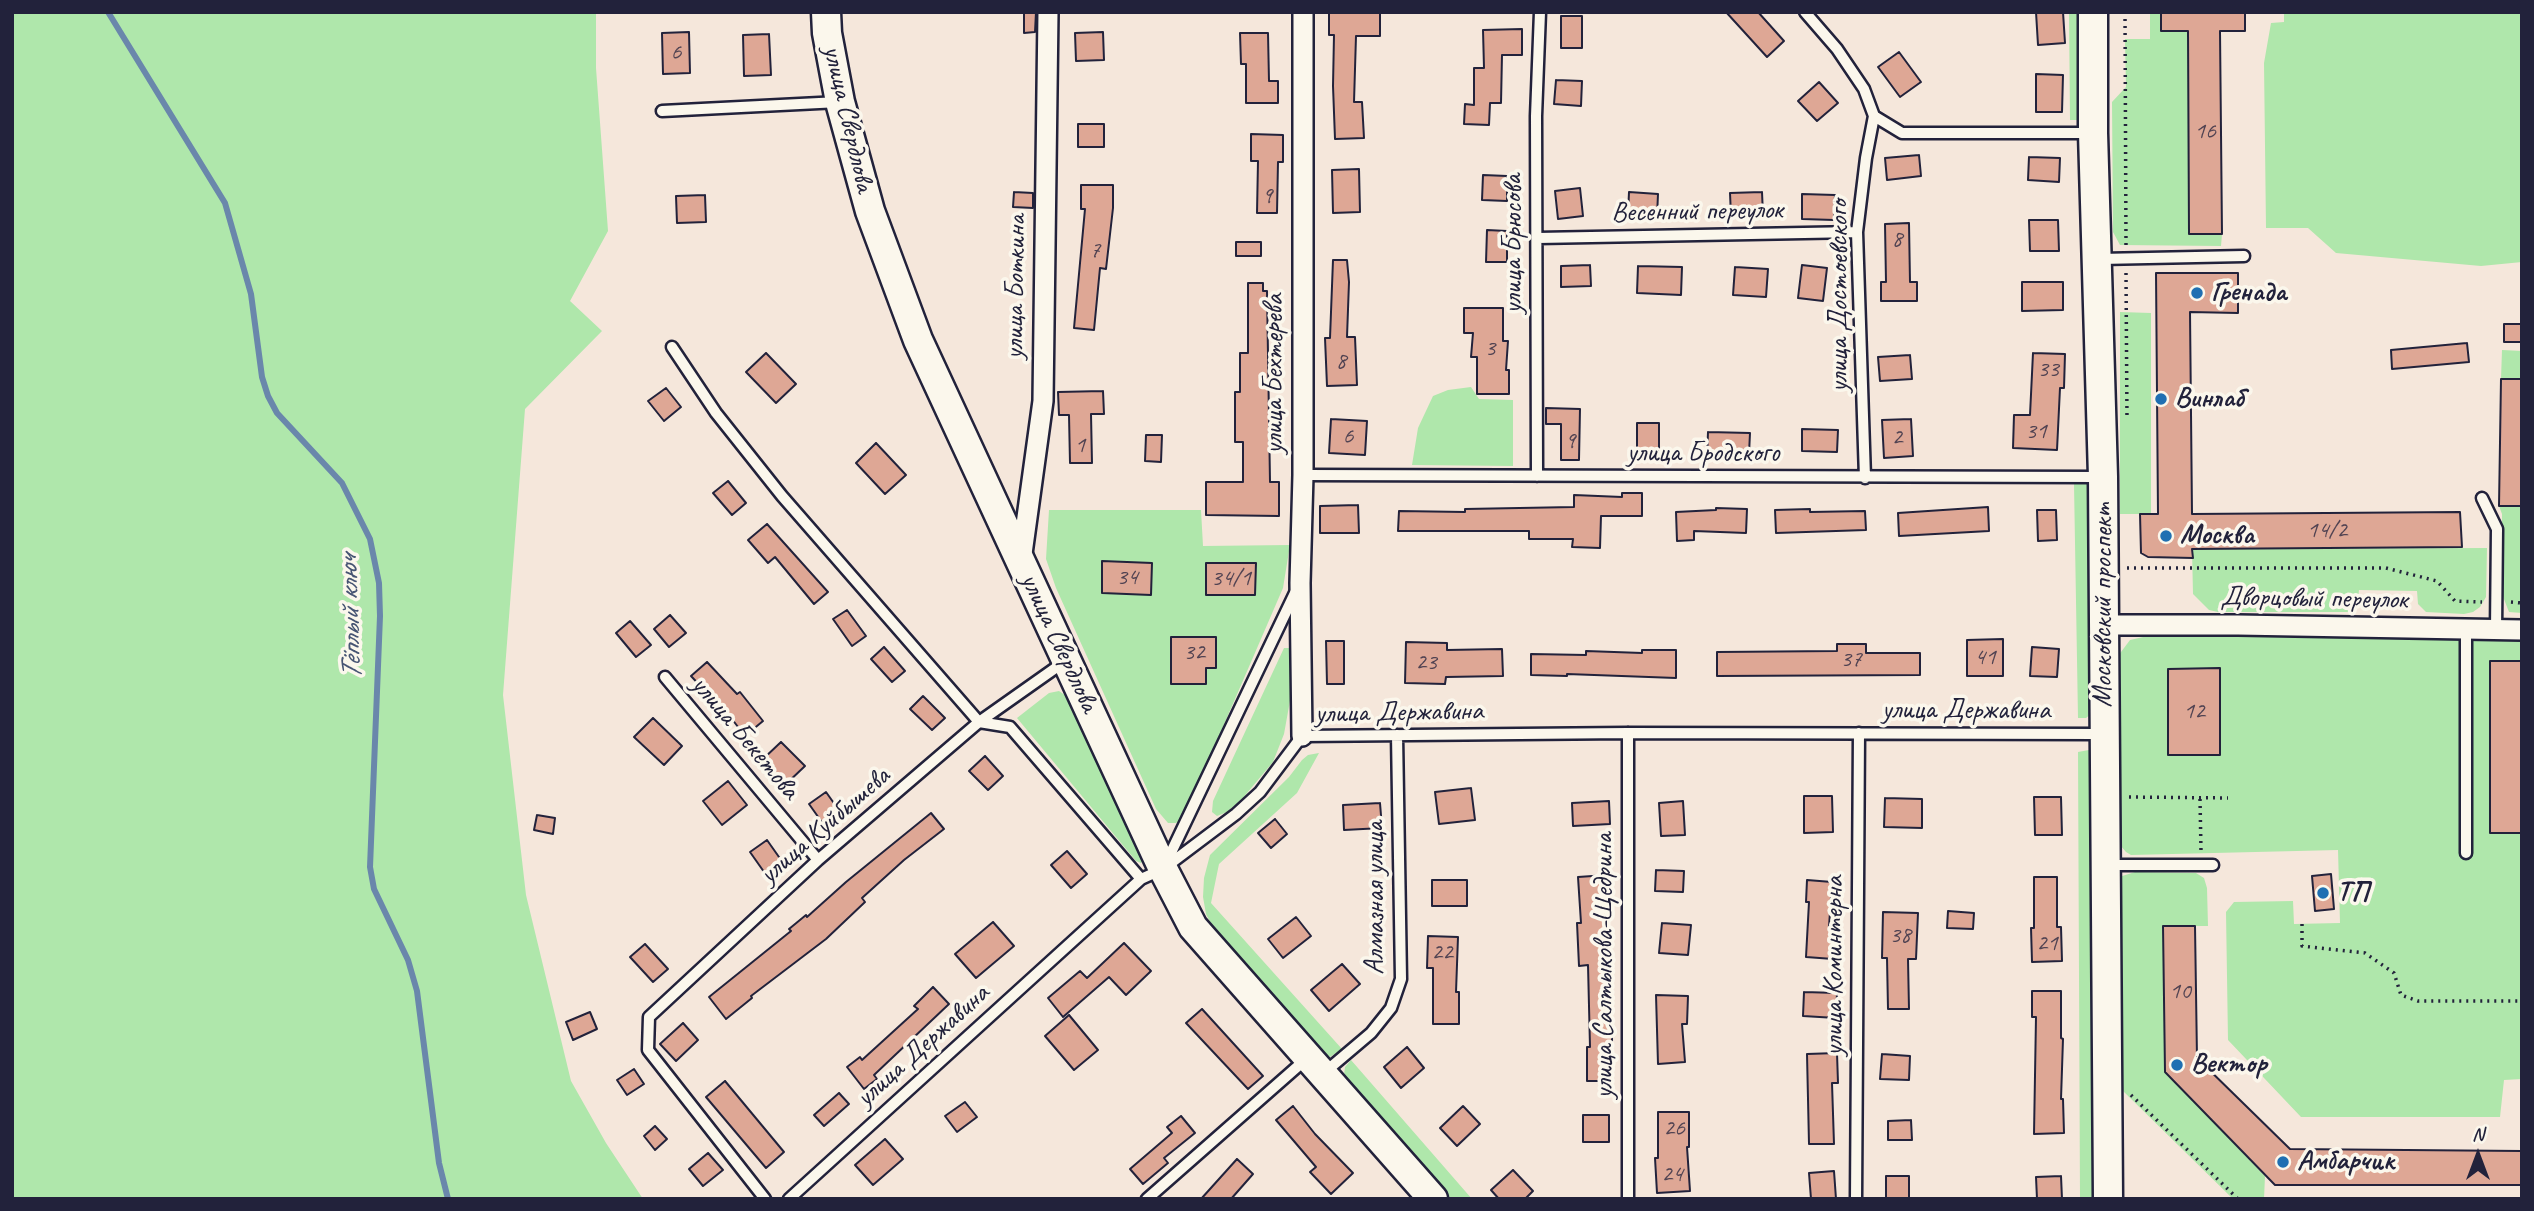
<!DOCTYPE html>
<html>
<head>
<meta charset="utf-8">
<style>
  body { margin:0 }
  #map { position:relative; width:2534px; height:1211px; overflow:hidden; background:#f5e7db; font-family:Caveat,sans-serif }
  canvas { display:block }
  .frame { position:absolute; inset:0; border:14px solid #22223b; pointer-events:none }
  .north { position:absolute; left:2443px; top:1120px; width:70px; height:70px; -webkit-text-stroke:5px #fbf7ec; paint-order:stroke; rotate:0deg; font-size:19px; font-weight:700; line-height:28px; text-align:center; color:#22223b }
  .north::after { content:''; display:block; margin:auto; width:24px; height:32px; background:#22223b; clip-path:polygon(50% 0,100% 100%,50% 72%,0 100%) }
</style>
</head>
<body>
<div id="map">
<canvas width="2534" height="1211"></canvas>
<div class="frame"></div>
<div class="north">N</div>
</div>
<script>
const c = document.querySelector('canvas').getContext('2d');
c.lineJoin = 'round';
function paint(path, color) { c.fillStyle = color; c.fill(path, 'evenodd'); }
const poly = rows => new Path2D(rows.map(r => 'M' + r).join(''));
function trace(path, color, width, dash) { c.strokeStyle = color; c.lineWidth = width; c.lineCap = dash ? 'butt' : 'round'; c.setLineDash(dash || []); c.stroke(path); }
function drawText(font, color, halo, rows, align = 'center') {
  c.font = font + ' Caveat,sans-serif'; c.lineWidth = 7; c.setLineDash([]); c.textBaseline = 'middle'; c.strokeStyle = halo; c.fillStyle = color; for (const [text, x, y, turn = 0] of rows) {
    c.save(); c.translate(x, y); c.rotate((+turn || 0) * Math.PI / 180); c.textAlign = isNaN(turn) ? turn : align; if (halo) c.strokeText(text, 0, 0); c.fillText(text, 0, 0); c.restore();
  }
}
paint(poly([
  [12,12,596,12,596,68,608,231,570,301,602,331,525,409,503,695,526,895,571,1081,606,1143,643,1199,12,1199],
  [2069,12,2080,12,2079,120,2070,120],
  [2150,12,2161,12,2161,31,2188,31,2222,234,2221,246,2120,245,2113,232,2112,102,2126,87,2125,39,2150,39],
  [2284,12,2522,12,2522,262,2481,266,2336,253,2308,228,2266,228,2264,63,2271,23,2284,22],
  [2120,312,2151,313,2151,514,2120,514],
  [2502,350,2522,351,2522,379,2501,379],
  [1471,387,1479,399,1513,400,1513,466,1412,465,1418,428,1433,396,1448,390],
  [2074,484,2088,484,2093,487,2092,713,2086,718,2078,718],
  [2499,506,2522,506,2522,613,2509,612,2502,594,2502,514],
  [1049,510,1201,510,1203,546,1290,545,1283,588,1184,817,1176,823,1168,823,1156,809,1056,588,1046,559],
  [2487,548,2486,597,2480,607,2473,612,2464,614,2426,612,2418,604,2417,591,2359,590,2357,607,2348,612,2218,612,2209,610,2193,594,2192,549],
  [2152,635,2522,640,2522,1079,2504,1080,2500,1117,2301,1117,2228,1040,2226,912,2234,902,2293,901,2294,924,2340,923,2338,850,2131,855,2126,852,2120,845,2118,656,2130,640],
  [1284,648,1292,648,1293,684,1284,734,1273,762,1242,799,1227,812,1217,816,1212,812,1213,801],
  [1059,691,1069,698,1146,857,1141,863,1136,861,1017,718,1049,693],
  [2089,750,2094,754,2095,1199,2080,1199,2078,752],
  [1319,753,1297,793,1219,864,1211,903,1342,1049,1330,1057,1322,1054,1253,976,1212,926,1206,914,1203,897,1204,878,1210,855,1289,777,1302,760,1308,755],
  [2135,872,2196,873,2204,878,2207,888,2208,926,2163,926,2165,1072,2265,1176,2264,1199,2233,1199,2123,1091,2122,1199,2117,1199,2119,877],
  [1351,1060,1472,1199,1451,1199,1347,1082,1344,1075,1345,1067]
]), '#afe7ab');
trace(poly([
  [108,12,225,203,251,294,262,377,268,396,277,413,342,483,370,539,379,583,380,616,370,867,374,889,408,960,417,991,439,1163,448,1199]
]), '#6a87ab', 6);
const building = poly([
  [1024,12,1036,12,1035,32,1024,33,1024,12],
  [1329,12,1380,12,1380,36,1356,36,1354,102,1362,102,1364,138,1335,139,1333,86,1334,35,1329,35,1329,12],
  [1726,12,1758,12,1784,41,1767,57,1726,12],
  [2036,12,2063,12,2065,43,2038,45,2036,12],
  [2161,12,2245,12,2245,31,2220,31,2222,234,2189,234,2188,31,2161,31,2161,12],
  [1561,16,1582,16,1582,48,1561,48,1561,16],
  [1522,29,1522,55,1502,55,1501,103,1490,103,1489,125,1464,124,1465,104,1474,105,1474,68,1484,68,1483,30,1522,29],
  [689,32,690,73,663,74,662,33,689,32],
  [1103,32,1104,60,1076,61,1075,33,1103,32],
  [1240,33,1268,33,1269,81,1278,81,1278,103,1246,103,1246,64,1241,64,1240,33],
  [769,34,771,75,744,76,743,35,769,34],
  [1899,52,1921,82,1900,97,1878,67,1899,52],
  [2036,74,2063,75,2062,112,2036,112,2036,74],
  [1556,80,1582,81,1581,106,1554,104,1556,80],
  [1819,82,1838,103,1817,121,1798,101,1819,82],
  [1078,124,1104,124,1104,147,1078,147,1078,124],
  [1251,134,1283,135,1283,162,1278,162,1277,213,1257,213,1258,161,1251,161,1251,134],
  [1919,155,1921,176,1887,180,1885,158,1919,155],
  [2029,157,2060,158,2059,182,2028,180,2029,157],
  [1359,169,1360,212,1333,213,1332,170,1359,169],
  [1483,175,1507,176,1507,201,1482,200,1483,175],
  [1081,185,1113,185,1113,208,1106,269,1100,268,1094,330,1074,328,1085,209,1081,209,1081,185],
  [1580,188,1583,216,1558,219,1555,191,1580,188],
  [1014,192,1033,193,1033,208,1013,207,1014,192],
  [1629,192,1658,194,1657,217,1628,215,1629,192],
  [1762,192,1763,215,1731,216,1730,193,1762,192],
  [1802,194,1835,195,1834,220,1802,219,1802,194],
  [705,195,706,222,677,223,676,196,705,195],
  [2029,220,2058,220,2059,251,2030,251,2029,220],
  [1909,223,1910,282,1917,282,1917,301,1881,301,1881,282,1886,282,1885,224,1909,223],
  [1487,230,1507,231,1507,262,1486,262,1487,230],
  [1236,242,1261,242,1261,256,1236,256,1236,242],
  [1333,260,1347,260,1349,282,1347,337,1355,337,1357,385,1327,386,1325,338,1330,338,1333,260],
  [1590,265,1591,286,1561,287,1561,266,1590,265],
  [1802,265,1827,268,1823,301,1798,298,1802,265],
  [1638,266,1682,267,1681,295,1637,293,1638,266],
  [1735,267,1768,269,1766,297,1733,295,1735,267],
  [2156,273,2238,273,2238,313,2190,312,2192,514,2460,512,2462,547,2192,549,2193,558,2148,557,2141,553,2140,514,2158,514,2156,273],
  [2022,282,2063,282,2063,310,2022,311,2022,282],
  [1248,283,1263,283,1263,291,1267,291,1270,482,1279,482,1279,516,1206,515,1206,482,1243,482,1243,442,1235,442,1235,392,1240,392,1240,353,1248,353,1248,283],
  [1464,308,1503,308,1503,341,1508,341,1506,370,1509,370,1509,394,1477,394,1477,357,1471,357,1473,333,1464,333,1464,308],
  [2504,324,2522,324,2522,342,2504,342,2504,324],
  [2467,343,2469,362,2392,369,2391,350,2467,343],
  [766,353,796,384,776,403,746,372,766,353],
  [2033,353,2065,354,2064,388,2060,388,2057,450,2013,448,2014,415,2030,415,2033,353],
  [1910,355,1912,379,1880,381,1878,357,1910,355],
  [2501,379,2522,379,2522,506,2499,506,2501,379],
  [666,388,681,407,664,421,648,401,666,388],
  [1103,391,1104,414,1091,414,1092,463,1070,463,1069,415,1059,415,1058,392,1103,391],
  [1546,408,1580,409,1579,460,1561,460,1561,424,1546,424,1546,408],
  [1331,419,1367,421,1365,455,1329,453,1331,419],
  [1911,419,1913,456,1884,458,1882,420,1911,419],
  [1637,423,1659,423,1659,451,1637,451,1637,423],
  [1802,429,1838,430,1837,452,1802,451,1802,429],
  [1708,432,1750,433,1749,454,1733,455,1732,460,1707,458,1708,432],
  [1146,435,1162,435,1161,462,1145,461,1146,435],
  [876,443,906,475,885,494,856,463,876,443],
  [728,481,746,503,732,515,713,493,728,481],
  [1622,493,1642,493,1642,516,1601,516,1600,548,1572,547,1573,539,1529,539,1529,531,1398,531,1399,511,1465,512,1465,509,1574,507,1574,495,1622,497,1622,493],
  [1358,505,1359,533,1320,533,1320,506,1358,505],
  [1988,507,1989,531,1899,536,1898,513,1988,507],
  [1716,508,1747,509,1746,533,1694,531,1694,540,1677,541,1676,512,1716,510,1716,508],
  [1810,509,1810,512,1865,511,1866,530,1776,533,1775,510,1810,509],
  [2037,510,2056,510,2057,540,2038,541,2037,510],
  [767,524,828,592,814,604,775,557,768,563,748,540,767,524],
  [1102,561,1152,563,1151,595,1102,593,1102,561],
  [1206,563,1256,563,1255,595,1206,595,1206,563],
  [847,610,866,636,852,646,833,619,847,610],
  [670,615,686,633,669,647,654,629,670,615],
  [630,621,651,645,636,657,616,633,630,621],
  [1171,637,1216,637,1216,668,1206,668,1206,684,1171,684,1171,637],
  [2003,639,2003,676,1967,676,1967,640,2003,639],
  [1326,641,1344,641,1344,684,1327,684,1326,641],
  [1406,642,1447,643,1447,650,1502,649,1503,676,1446,677,1445,684,1405,683,1406,642],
  [1837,644,1866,644,1866,653,1920,653,1920,675,1717,676,1717,652,1837,651,1837,644],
  [884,647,905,671,892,682,871,659,884,647],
  [2032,647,2059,649,2057,677,2030,676,2032,647],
  [1642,650,1676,650,1676,678,1567,674,1567,676,1531,675,1531,654,1586,655,1586,651,1642,653,1642,650],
  [2490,661,2522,661,2522,833,2490,833,2490,661],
  [707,662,737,694,740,692,763,721,745,736,708,688,705,691,691,676,707,662],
  [2220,668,2220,755,2168,755,2168,669,2220,668],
  [923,696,945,718,932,730,910,709,923,696],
  [653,718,682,746,664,765,634,737,653,718],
  [781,742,805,766,785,785,762,760,781,742],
  [985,756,1003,776,988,790,969,771,985,756],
  [728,781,747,805,722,825,703,801,728,781],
  [1471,788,1475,820,1439,824,1435,792,1471,788],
  [826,792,843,816,826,828,809,804,826,792],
  [1804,796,1832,796,1833,832,1804,833,1804,796],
  [2034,797,2061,797,2062,835,2035,835,2034,797],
  [1885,798,1922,799,1922,828,1884,827,1885,798],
  [1609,801,1610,824,1573,826,1572,803,1609,801],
  [1683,801,1685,835,1661,836,1659,803,1683,801],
  [1380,803,1382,828,1344,830,1343,805,1380,803],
  [931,813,944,829,904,860,862,898,865,902,826,939,751,996,752,998,726,1019,709,997,791,931,789,929,806,915,807,917,846,882,931,813],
  [537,815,555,818,553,834,534,830,537,815],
  [1275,819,1287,834,1271,848,1258,833,1275,819],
  [767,840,786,867,769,879,750,852,767,840],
  [1067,851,1087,874,1071,888,1051,865,1067,851],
  [1656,870,1684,871,1683,892,1655,891,1656,870],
  [2331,874,2334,909,2315,911,2312,876,2331,874],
  [1607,875,1609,903,1606,903,1609,993,1612,993,1612,1081,1587,1081,1587,1047,1590,1047,1588,965,1579,966,1577,923,1581,923,1578,877,1607,875],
  [2034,877,2057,877,2057,927,2061,927,2062,961,2032,962,2031,928,2034,928,2034,877],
  [1432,880,1467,880,1467,906,1432,906,1432,880],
  [1807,880,1832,882,1829,927,1835,928,1833,959,1806,957,1809,902,1806,902,1807,880],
  [1948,911,1974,913,1973,929,1947,928,1948,911],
  [1883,912,1918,913,1916,959,1908,959,1909,1009,1888,1009,1887,958,1882,958,1883,912],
  [1296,917,1311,936,1283,958,1268,939,1296,917],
  [993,922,1014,946,976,978,955,954,993,922],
  [1662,923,1691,925,1688,955,1659,953,1662,923],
  [2163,926,2195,926,2197,1058,2290,1149,2522,1151,2522,1185,2275,1185,2165,1072,2163,926],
  [1428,936,1458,937,1456,992,1459,992,1459,1024,1433,1024,1433,968,1427,968,1428,936],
  [1124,943,1151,971,1126,995,1109,977,1063,1017,1048,998,1080,971,1087,978,1124,943],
  [645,944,668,969,653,982,630,957,645,944],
  [1342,964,1360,984,1329,1011,1311,990,1342,964],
  [933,987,949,1004,874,1075,877,1079,864,1089,847,1067,860,1057,862,1060,918,1009,914,1006,933,987],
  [2032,991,2061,991,2061,1038,2063,1039,2061,1099,2063,1099,2064,1133,2034,1134,2036,1017,2032,1017,2032,991],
  [1804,992,1837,993,1836,1018,1803,1016,1804,992],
  [1656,995,1688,996,1687,1024,1682,1024,1685,1062,1658,1064,1656,995],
  [1202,1009,1263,1076,1248,1089,1186,1023,1202,1009],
  [590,1012,597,1029,573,1040,566,1022,590,1012],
  [1069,1015,1098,1050,1074,1070,1045,1036,1069,1015],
  [683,1023,698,1040,676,1061,660,1044,683,1023],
  [1407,1047,1424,1068,1401,1088,1384,1067,1407,1047],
  [1837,1053,1838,1083,1832,1083,1834,1144,1809,1144,1807,1054,1837,1053],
  [1882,1054,1910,1056,1909,1080,1880,1079,1882,1054],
  [634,1069,644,1084,627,1095,617,1080,634,1069],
  [725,1081,784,1152,766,1168,706,1097,725,1081],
  [839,1093,849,1104,824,1126,814,1115,839,1093],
  [965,1102,977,1117,957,1132,945,1116,965,1102],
  [1293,1106,1315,1134,1353,1173,1331,1194,1310,1172,1316,1167,1276,1120,1293,1106],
  [1463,1106,1480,1124,1457,1146,1440,1128,1463,1106],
  [1658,1112,1689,1112,1689,1147,1687,1147,1690,1191,1657,1193,1655,1158,1658,1158,1658,1112],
  [1583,1115,1609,1115,1609,1142,1583,1142,1583,1115],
  [1181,1116,1195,1133,1164,1158,1168,1163,1143,1184,1130,1169,1172,1133,1167,1127,1181,1116],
  [1911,1120,1912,1140,1888,1140,1888,1121,1911,1120],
  [655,1126,667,1139,655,1150,644,1136,655,1126],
  [885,1139,903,1159,873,1185,855,1165,885,1139],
  [708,1153,723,1170,703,1186,689,1169,708,1153],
  [1237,1159,1253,1174,1231,1199,1201,1199,1237,1159],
  [1513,1170,1533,1191,1525,1199,1499,1199,1491,1190,1513,1170],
  [1834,1171,1836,1199,1811,1199,1809,1173,1834,1171],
  [1886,1176,1909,1176,1909,1199,1886,1199,1886,1176],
  [2061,1176,2062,1199,2037,1199,2036,1177,2061,1176]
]);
paint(building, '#dea795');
trace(building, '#22223b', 2);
const lane = poly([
  [1805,12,1837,49,1864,89,1874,116,1866,158,1857,232,1865,478],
  [662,111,839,102],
  [1874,116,1902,133,2092,133],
  [1538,238,1857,232],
  [2100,259,2244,256],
  [672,347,716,413,782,496,979,722,1010,727,1141,879],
  [1303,475,2100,477],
  [1537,476,1536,116,1540,12],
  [2482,498,2497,529,2496,630],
  [665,677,818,860],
  [2466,853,2466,630],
  [1166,863,1295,593],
  [2107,865,2213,865],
  [1325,1072,1371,1033,1391,1008,1401,979,1397,735],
  [765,1199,648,1050,649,1017,818,860,979,722,1064,662],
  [789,1199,1141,879,1163,869,1236,814,1260,792,1302,736,1628,733,2101,734],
  [1147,1199,1305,1060],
  [1628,1199,1628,733],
  [1856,1199,1859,733]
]);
const street = poly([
  [1021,561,1043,401,1048,12],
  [2105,625,2238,625,2522,630],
  [1302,736,1300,583,1303,475,1303,12]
]);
const secondary = poly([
  [826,12,827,33,840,102,870,211,918,340,1163,869,1193,927,1433,1199],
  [2093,12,2093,133,2103,477,2108,1199]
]);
trace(lane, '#22223b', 15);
trace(street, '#22223b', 24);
trace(secondary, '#22223b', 33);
trace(poly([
  [2125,12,2126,245],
  [2126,273,2127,420],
  [2127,568,2386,568,2437,581,2455,601,2482,602],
  [2511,602,2522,603],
  [2129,797,2228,798],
  [2200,799,2201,851],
  [2302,924,2302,946,2365,953,2394,973,2401,995,2418,1001,2522,1001],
  [2131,1095,2238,1199]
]), '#22223b', 3.5, [2, 5]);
trace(lane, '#fbf7ec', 10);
trace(street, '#fbf7ec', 19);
trace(secondary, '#fbf7ec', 28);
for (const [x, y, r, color] of [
  [2197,293,7,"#1f6fb2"],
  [2161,399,7,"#1f6fb2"],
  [2166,536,7,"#1f6fb2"],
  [2323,893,7,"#1f6fb2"],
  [2177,1065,7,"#1f6fb2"],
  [2283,1162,7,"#1f6fb2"]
]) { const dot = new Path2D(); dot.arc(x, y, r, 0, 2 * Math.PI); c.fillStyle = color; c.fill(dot); trace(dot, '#fbf7ec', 2.5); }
drawText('24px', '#514352', null, [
  ["6",676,53],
  ["16",2205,132],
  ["9",1267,197],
  ["8",1897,240],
  ["7",1095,251],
  ["3",1490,349],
  ["8",1341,362],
  ["33",2048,370],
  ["31",2036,432],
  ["6",1348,437],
  ["2",1897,438],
  ["9",1570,442],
  ["1",1080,446],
  ["14/2",2327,531],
  ["34",1127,578],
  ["34/1",1231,579],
  ["32",1194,653],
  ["41",1985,658],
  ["37",1851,660],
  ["23",1426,663],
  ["12",2194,712],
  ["38",1900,936],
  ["21",2047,944],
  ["22",1442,953],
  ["10",2180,992],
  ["26",1674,1129],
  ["24",1672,1175]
]);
drawText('28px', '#22223b', '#fbf7ec', [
  ["улица Свердлова",848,119,77],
  ["Весенний переулок",1697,212,-1],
  ["улица Брюсова",1514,244,-90],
  ["улица Боткина",1016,287,-89],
  ["улица Достоевского",1840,296,-90],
  ["улица Бехтерева",1275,374,-90],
  ["улица Бродского",1703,454],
  ["Дворцовый переулок",2314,599,1],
  ["Московский проспект",2104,605,-90],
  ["улица Свердлова",1059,643,65],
  ["улица Державина",1966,711],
  ["улица Державина",1399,713,-1],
  ["улица Бекетова",745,738,50],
  ["улица Куйбышева",825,826,-41],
  ["Алмазная улица",1376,898,-90],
  ["улица Салтыкова-Щедрина",1605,966,-90],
  ["улица Коминтерна",1835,966,-90],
  ["улица Державина",923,1046,-42]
]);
drawText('bold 28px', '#22223b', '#fbf7ec', [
  ["Гренада",2211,293],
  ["Винлаб",2175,399],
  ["Москва",2180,536],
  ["ТП",2337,893],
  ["Вектор",2191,1065],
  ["Амбарчик",2297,1162]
], 'left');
drawText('italic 30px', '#465473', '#fbf7ec', [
  ["Тёплый ключ",351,618,-92]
]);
</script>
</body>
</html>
